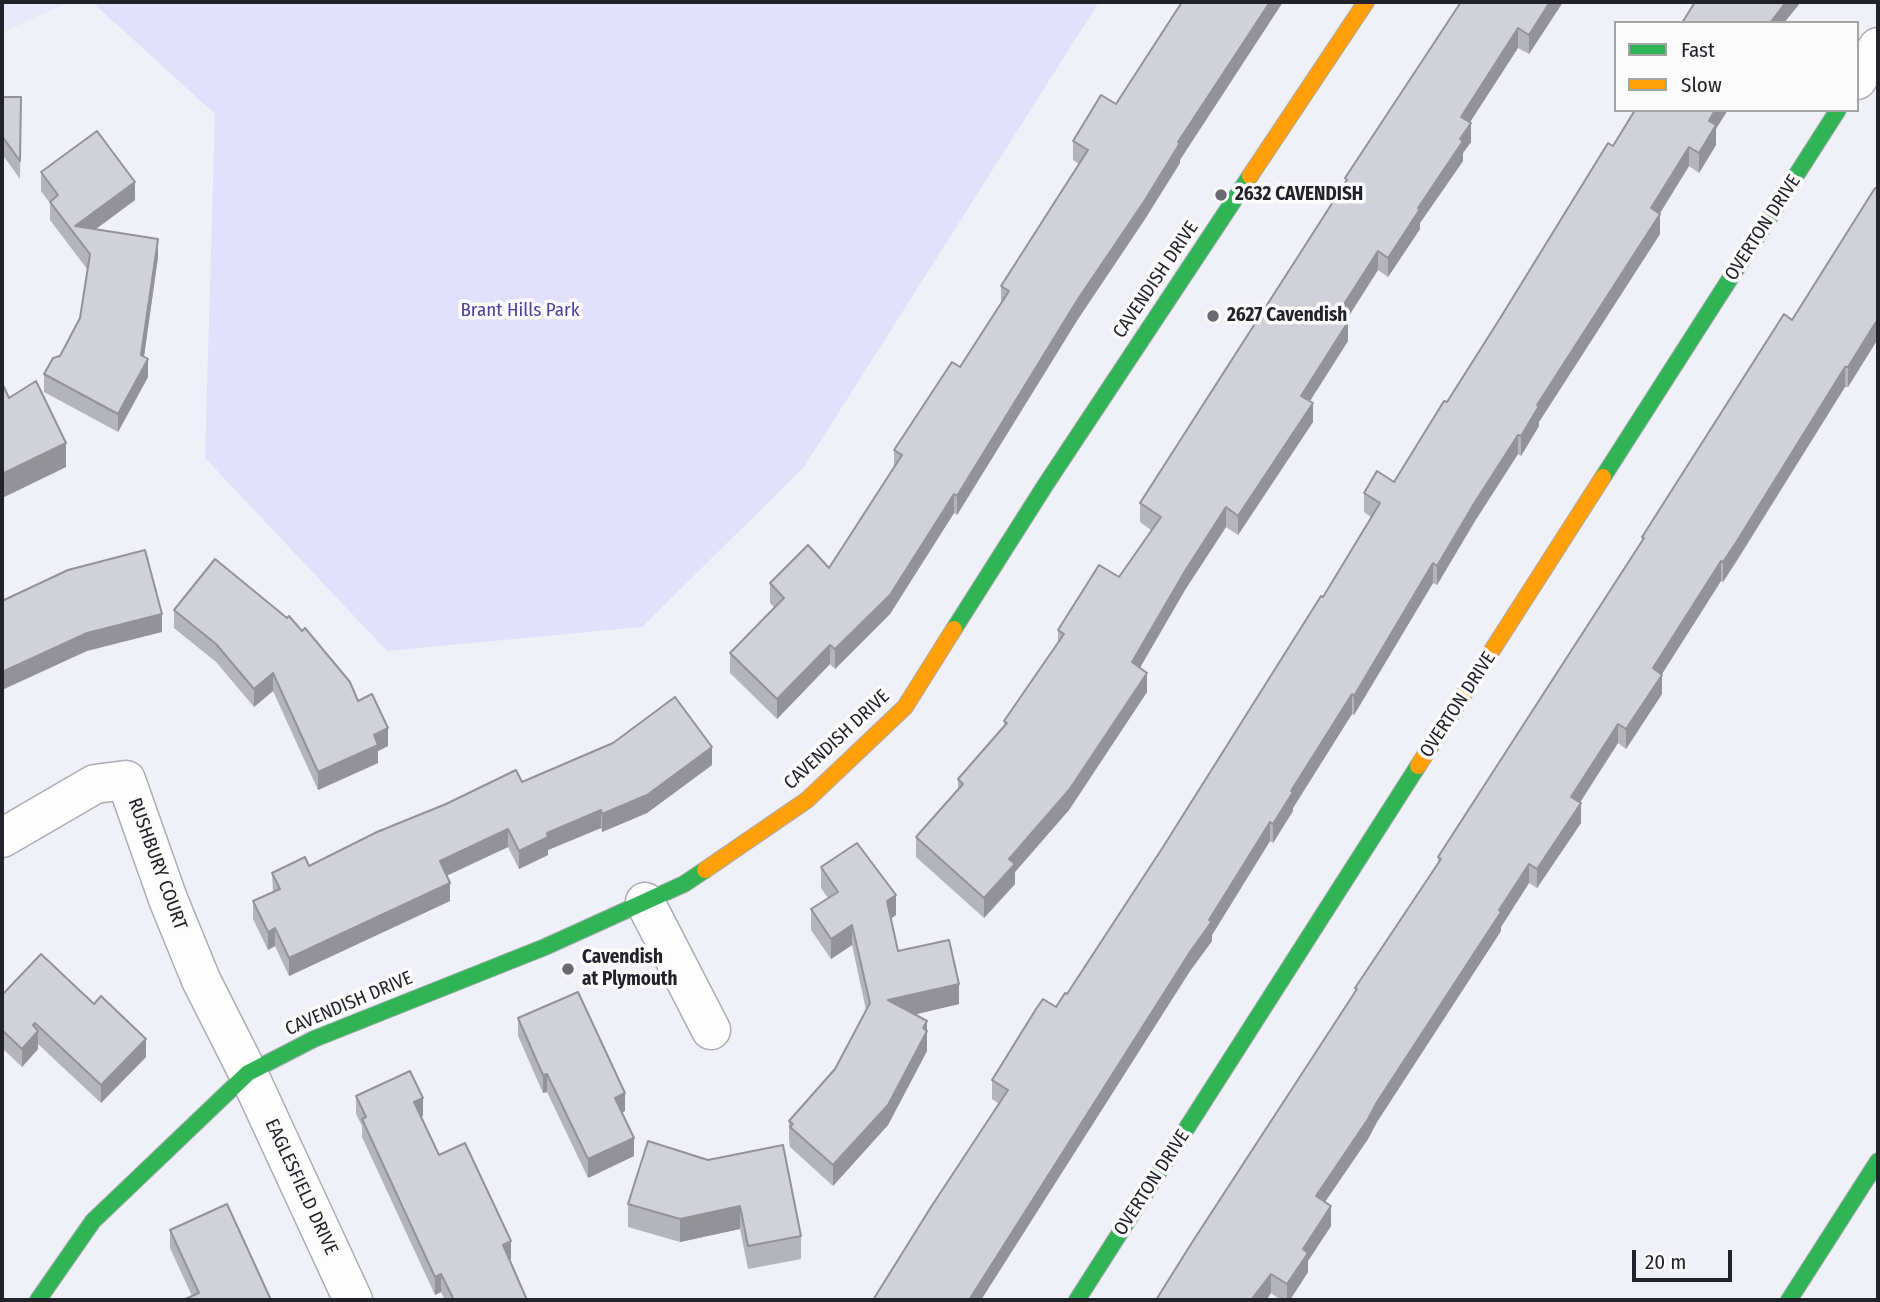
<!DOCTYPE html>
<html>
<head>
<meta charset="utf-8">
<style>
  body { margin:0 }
  #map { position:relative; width:1880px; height:1302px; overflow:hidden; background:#f0f0f8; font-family:"Fira Sans Condensed",sans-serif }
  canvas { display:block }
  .frame { position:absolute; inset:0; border:4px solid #22222a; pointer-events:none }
  .legend { position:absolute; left:1614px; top:21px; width:245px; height:91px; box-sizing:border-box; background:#fbfbfb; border:2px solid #a4a4a7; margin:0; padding:9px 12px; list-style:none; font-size:21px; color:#22222a }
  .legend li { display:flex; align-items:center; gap:14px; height:35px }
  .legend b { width:35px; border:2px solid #a4a4a7 }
  .scale { position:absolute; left:1632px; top:1250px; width:100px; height:32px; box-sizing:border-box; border:4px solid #22222a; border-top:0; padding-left:9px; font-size:21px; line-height:24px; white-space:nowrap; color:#22222a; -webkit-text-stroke:5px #fbfbfb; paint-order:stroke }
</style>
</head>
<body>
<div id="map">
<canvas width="1880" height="1302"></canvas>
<div class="frame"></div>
<ul class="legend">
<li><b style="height:9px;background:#30b455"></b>Fast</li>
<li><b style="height:9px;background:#ff9f0a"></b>Slow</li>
</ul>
<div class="scale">20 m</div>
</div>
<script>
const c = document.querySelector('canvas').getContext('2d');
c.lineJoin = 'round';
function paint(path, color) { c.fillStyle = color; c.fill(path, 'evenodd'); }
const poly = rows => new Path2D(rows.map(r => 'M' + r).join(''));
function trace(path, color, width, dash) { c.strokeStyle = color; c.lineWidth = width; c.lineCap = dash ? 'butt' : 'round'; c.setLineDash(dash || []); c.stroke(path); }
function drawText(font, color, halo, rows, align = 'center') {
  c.font = font + ' "Fira Sans Condensed",sans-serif'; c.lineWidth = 7; c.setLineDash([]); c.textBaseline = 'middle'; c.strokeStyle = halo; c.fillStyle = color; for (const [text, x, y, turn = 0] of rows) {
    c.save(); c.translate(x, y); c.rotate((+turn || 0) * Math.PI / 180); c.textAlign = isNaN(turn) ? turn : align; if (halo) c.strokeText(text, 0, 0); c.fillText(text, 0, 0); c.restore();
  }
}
paint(poly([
  [2,2,69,2,2,33]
]), '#eae9fb');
paint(poly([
  [92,2,1099,2,804,467,642,627,387,651,205,458,215,114]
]), '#e2e1fb');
const street = poly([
  [1857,80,1878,47],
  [2,838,95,784,126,780,168,899,201,980,248,1073,353,1300],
  [645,902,711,1030]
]);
const fast = poly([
  [1603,477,1838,110],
  [954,629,1046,484,1250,176],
  [38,1300,93,1221,248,1073,314,1039,545,947,684,884,705,870],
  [1077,1300,1418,766],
  [1789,1300,1878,1161]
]);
const slow = poly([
  [1250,176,1366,2],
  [1418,766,1603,477],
  [705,870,807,800,905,707,954,629]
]);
trace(street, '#acacb4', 41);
trace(fast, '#acacb4', 18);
trace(slow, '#acacb4', 18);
trace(street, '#fdfdfe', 38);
trace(fast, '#30b455', 16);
trace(slow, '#ff9f0a', 16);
paint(poly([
  [1461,2,1563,2,1529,54,1518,48,1470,122,1471,142,1463,153,1463,161,1420,223,1420,229,1388,277,1378,270,1346,321,1348,341,1310,401,1313,422,1238,535,1226,527,1185,590,1140,668,1147,692,1069,810,1015,872,1015,884,984,918,916,857,916,837,958,790,958,779,1004,727,1004,721,1058,643,1058,630,1119,577,1151,530,1140,522,1140,503,1345,183,1345,178],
  [2,97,21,97,20,179,2,154],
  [1716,129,1716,145,1699,173,1689,166,1659,214,1660,234,1539,422,1539,426,1521,456,1518,454,1475,521,1437,585,1433,583,1354,715,1352,714,1293,808,1293,811,1273,843,1270,841,1212,935,1212,941,1190,971,981,1300,873,1300,999,1104,992,1099,992,1080,1067,994,1163,847,1323,597,1371,517,1364,512,1364,493,1394,482,1613,146],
  [1073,141,1180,160,1180,163,1145,219,1078,319,957,515,954,513,890,614,835,669,830,664,777,719,730,673,730,653,774,607,770,603,770,583,829,568,894,468,894,450,960,367,1001,304,1001,286,1079,164,1073,160],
  [41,172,135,200,95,229,158,257,144,357,148,377,118,432,44,392,44,374,60,356,80,318,87,269,50,220,50,203,41,191],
  [1878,190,1878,343,1876,342,1848,387,1845,387,1737,561,1723,582,1721,581,1662,674,1662,694,1626,749,1618,743,1580,803,1581,823,1537,888,1529,883,1501,927,1501,931,1377,1122,1368,1139,1325,1202,1331,1226,1308,1261,1308,1272,1290,1300,1281,1300,1271,1293,1266,1300,1156,1300,1355,993,1355,988,1438,863,1438,857,1642,542,1642,537,1792,320],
  [2,385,9,398,66,467,4,497,2,492],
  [174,610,358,701,388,746,378,751,378,763,318,790,273,691,254,707,216,662,174,628],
  [712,765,647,813,602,832,601,828,548,850,548,855,519,869,508,847,447,875,450,901,289,976,275,946,268,950,253,919,253,901,273,892,272,873,309,866,522,782],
  [821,867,896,915,891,919,898,951,959,1004,915,1014,927,1030,927,1051,888,1125,833,1186,790,1147,789,1141,789,1121,835,1069,866,1010,852,945,831,959,811,930,811,909,828,898,821,888],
  [2,995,146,1057,101,1103,38,1044,38,1049,22,1067,2,1048],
  [518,1018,625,1111,622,1113,634,1156,588,1178,547,1092,543,1093,518,1036],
  [356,1096,423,1116,421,1117,439,1155,511,1259,509,1260,527,1300,445,1300,441,1292,435,1295,362,1137,362,1126,356,1114],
  [648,1141,801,1236,801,1259,748,1269,740,1229,680,1242,628,1227,628,1204],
  [170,1230,271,1300,192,1296,170,1248]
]), '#b4b4bb');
paint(poly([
  [1270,2,1283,2,1180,160,1180,163,1145,219,1078,319,957,515,957,496,1078,299,1178,142],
  [1550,2,1563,2,1529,54,1529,35],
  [1786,2,1801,2,1784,23,1770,23],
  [1518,28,1518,48,1461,136,1461,117],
  [1715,110,1728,110,1716,129,1716,145,1699,173,1699,153,1709,121],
  [1471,123,1471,142,1463,153,1463,161,1420,223,1420,229,1388,277,1388,258,1418,208],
  [1689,147,1689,166,1651,228,1651,208],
  [135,182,135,200,80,241,75,226],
  [1660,214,1660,234,1539,422,1539,426,1521,456,1521,436,1537,405],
  [158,239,158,257,142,370,148,359,148,377,118,432,118,414,141,355],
  [1378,251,1378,270,1337,334,1337,315],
  [1348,322,1348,341,1301,415,1301,396],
  [1876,322,1876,342,1848,387,1848,367],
  [1845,367,1845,387,1723,582,1723,562],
  [1313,403,1313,422,1238,535,1238,516],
  [1518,435,1518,454,1475,521,1437,585,1437,566,1475,502],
  [66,443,66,467,4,497,4,473],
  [954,494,954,513,890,614,835,669,835,649],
  [1226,507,1226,527,1185,590,1132,681,1132,662,1185,571],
  [1721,561,1721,581,1653,688,1653,668],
  [1433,563,1433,583,1354,715,1354,696],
  [162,614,162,632,87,651,2,690,2,672,87,633],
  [830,645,830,664,777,719,777,699],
  [273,673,273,691,254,707,254,689],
  [1147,673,1147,692,1069,810,1015,872,1015,884,984,918,984,898,1009,859],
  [1662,675,1662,694,1626,749,1626,729],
  [1352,694,1352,714,1293,808,1293,811,1273,843,1273,824,1291,791],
  [1618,724,1618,743,1571,816,1571,797],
  [388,728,388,746,378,751,378,763,318,790,318,772,374,735],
  [712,747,712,765,647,813,602,832,602,814],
  [1581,803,1581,823,1537,888,1537,869],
  [601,810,601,828,548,850,548,855,519,869,519,851,547,833],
  [1270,822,1270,841,1212,935,1212,941,1190,971,981,1300,969,1300],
  [508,829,508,847,440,879,440,861],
  [1529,864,1529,883,1501,927,1501,931,1377,1122,1368,1139,1316,1215,1316,1196],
  [450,883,450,901,289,976,289,958],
  [896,895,896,915,887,921,887,901],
  [852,925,852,945,831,959,831,939],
  [275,928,275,946,268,950,268,932],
  [959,984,959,1004,888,1021,888,1000],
  [927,1021,927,1051,888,1125,833,1186,833,1165],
  [35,1023,35,1034,38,1031,38,1049,22,1067,22,1049,33,1025],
  [146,1039,146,1057,101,1103,101,1085],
  [547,1074,547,1092,543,1093,543,1075],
  [625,1093,625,1111,615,1116,615,1098],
  [423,1098,423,1116,414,1120,414,1102],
  [634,1138,634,1156,588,1178,588,1159],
  [740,1206,740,1229,680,1242,680,1219],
  [1331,1206,1331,1226,1308,1261,1308,1272,1290,1300,1287,1300,1287,1284,1303,1249],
  [3,1208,3,1226,2,1228,2,1210],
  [511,1241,511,1259,503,1263,503,1245],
  [441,1274,441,1292,435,1295,435,1277],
  [1271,1274,1271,1293,1266,1300,1251,1300]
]), '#929298');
const building = poly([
  [1182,2,1270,2,1178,142,1180,143,1145,200,1078,299,957,496,954,494,890,595,835,649,830,645,777,699,730,653,784,598,770,583,808,545,829,568,902,455,894,450,952,362,960,367,1009,291,1001,286,1088,150,1073,141,1101,95,1116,104,1182,2],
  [1461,2,1550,2,1529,35,1518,28,1461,117,1471,123,1460,139,1463,141,1418,208,1420,209,1388,258,1378,251,1337,315,1348,322,1301,396,1313,403,1238,516,1226,507,1185,571,1132,662,1147,673,1069,790,1009,859,1015,864,984,898,916,837,963,784,958,779,1007,723,1004,721,1064,634,1058,630,1099,565,1119,577,1161,517,1140,503,1347,180,1345,178,1461,2],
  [1695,2,1786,2,1770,23,1682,23,1695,2],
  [2,97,21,97,20,161,2,136,2,97],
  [1635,110,1715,110,1709,121,1716,125,1699,153,1689,147,1651,208,1660,214,1537,405,1539,406,1521,436,1518,435,1475,502,1437,566,1433,563,1354,696,1352,694,1291,791,1293,792,1273,824,1270,822,1209,920,1212,921,1190,952,969,1300,873,1300,931,1207,1008,1090,992,1080,1036,1009,1043,999,1056,1007,1065,993,1067,994,1163,847,1321,596,1323,597,1380,503,1364,493,1377,471,1394,482,1444,401,1447,402,1499,320,1608,143,1613,146,1635,110],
  [97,131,135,182,75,226,158,239,141,355,148,359,118,414,44,374,53,358,60,356,80,318,90,254,50,202,58,195,41,172,97,131],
  [1875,188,1878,190,1878,323,1876,322,1848,367,1845,367,1737,541,1723,562,1721,561,1653,668,1662,675,1626,729,1618,724,1571,797,1581,803,1537,869,1529,864,1499,910,1501,912,1377,1102,1368,1119,1316,1196,1331,1206,1303,1249,1308,1253,1287,1284,1271,1274,1251,1300,1156,1300,1191,1244,1357,989,1355,988,1441,859,1438,857,1644,538,1642,537,1784,314,1792,320,1875,188],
  [36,381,66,443,4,473,2,468,2,385,3,385,9,398,36,381],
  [145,550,162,614,87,633,2,672,2,601,68,570,145,550],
  [215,559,287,618,289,616,302,631,305,628,350,682,358,701,372,694,388,728,374,735,378,745,318,772,273,673,254,689,216,644,174,610,215,559],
  [675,697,712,747,647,795,602,814,601,810,547,833,548,837,519,851,508,829,440,861,450,883,289,958,275,928,268,932,253,901,280,889,272,873,305,857,309,866,377,832,446,804,516,770,522,782,613,743,675,697],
  [857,843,896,895,887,901,898,951,949,940,959,984,888,1000,927,1021,923,1028,927,1031,888,1105,833,1165,790,1127,793,1124,789,1121,835,1069,870,1003,852,925,831,939,811,909,838,892,821,867,857,843],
  [41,954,94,1004,101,996,146,1039,101,1085,35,1023,33,1025,38,1031,22,1049,2,1030,2,995,41,954],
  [578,992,625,1093,615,1098,634,1138,588,1159,547,1074,543,1075,518,1018,578,992],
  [410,1071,423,1098,414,1102,439,1155,465,1143,511,1241,503,1245,527,1300,454,1300,441,1274,435,1277,362,1119,366,1117,356,1096,410,1071],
  [648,1141,708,1160,783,1145,801,1236,748,1246,740,1206,680,1219,628,1204,648,1141],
  [227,1204,271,1300,183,1300,199,1293,170,1230,227,1204]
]);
paint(building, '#d1d1d9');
trace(building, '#929298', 2);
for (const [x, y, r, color] of [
  [1221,195,7,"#6a6a72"],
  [1213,316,7,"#6a6a72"],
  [568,969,7,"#6a6a72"]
]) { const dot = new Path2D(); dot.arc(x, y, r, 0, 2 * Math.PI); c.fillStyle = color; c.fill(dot); trace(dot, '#fbfbfb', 2.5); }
drawText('bold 19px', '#22222a', '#fbfbfb', [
  ["2632 CAVENDISH",1235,195],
  ["2627 Cavendish",1227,316],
  ["Cavendish",582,958],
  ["at Plymouth",582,980]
], 'left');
drawText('19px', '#22222a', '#fbfbfb', [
  ["OVERTON DRIVE",1763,228,-57],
  ["CAVENDISH DRIVE",1156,280,-56],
  ["OVERTON DRIVE",1458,705,-57],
  ["CAVENDISH DRIVE",837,740,-43],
  ["RUSHBURY COURT",157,864,70],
  ["CAVENDISH DRIVE",349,1004,-23],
  ["OVERTON DRIVE",1152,1183,-57],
  ["EAGLESFIELD DRIVE",301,1187,65]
]);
drawText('19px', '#50409c', '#fbfbfb', [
  ["Brant Hills Park",520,311]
]);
</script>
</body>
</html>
